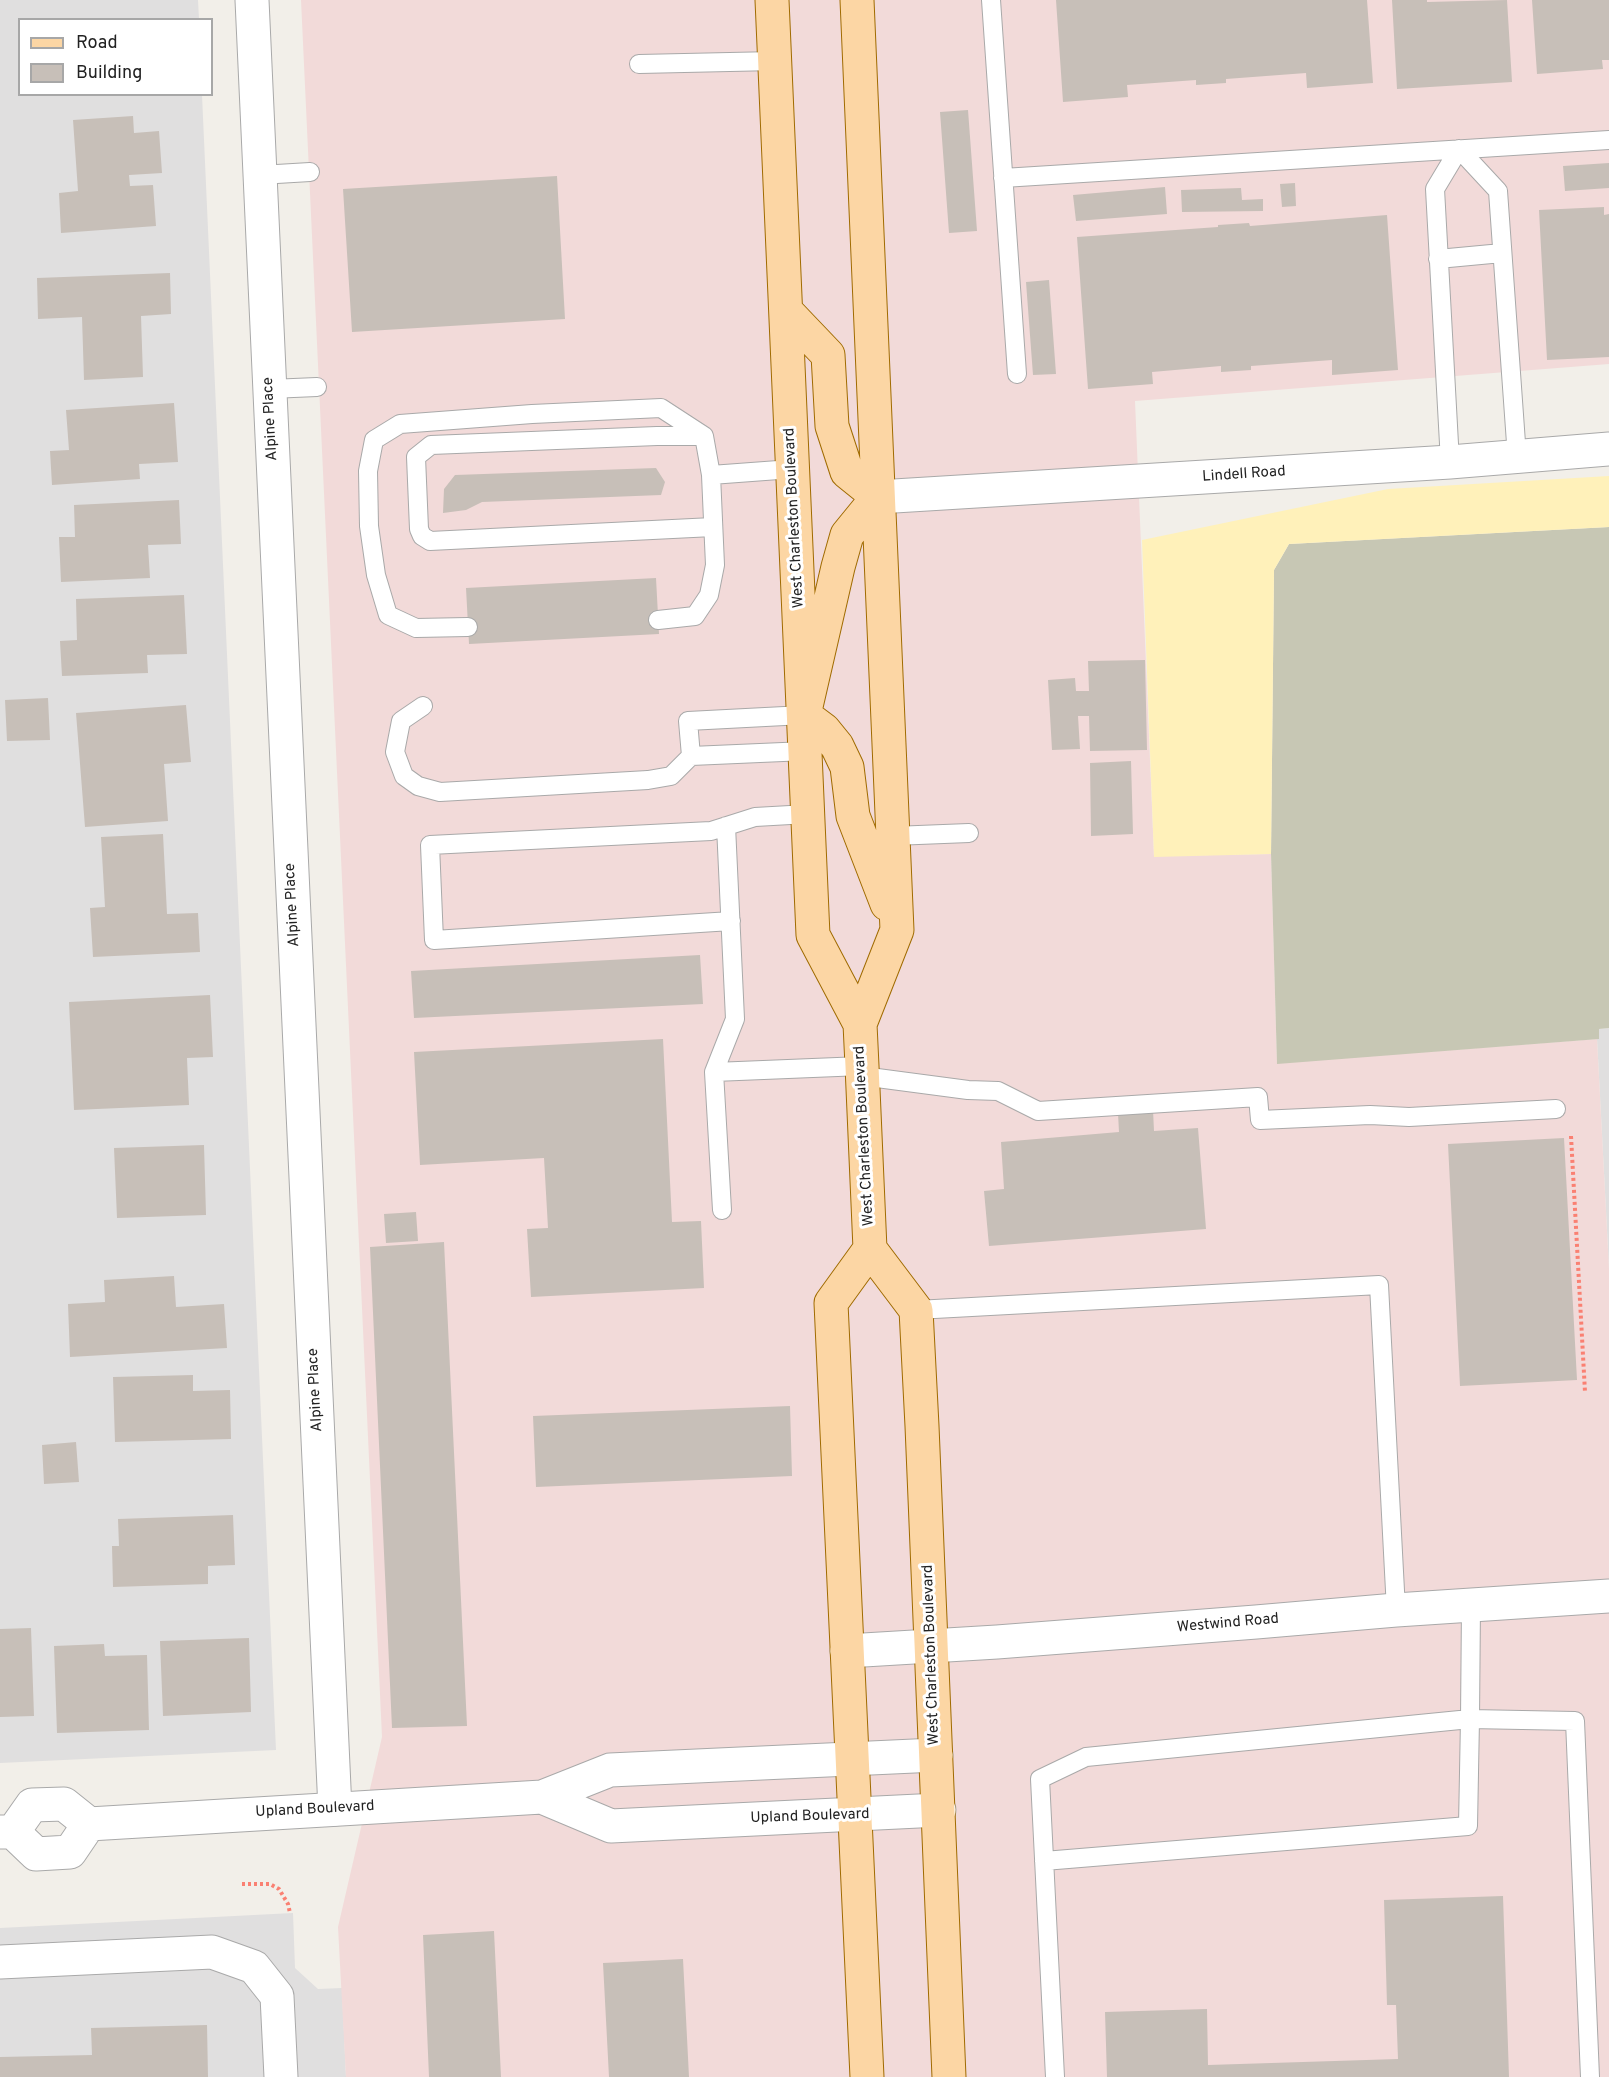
<!DOCTYPE html>
<html>
<head>
<meta charset="utf-8">
<style>
  body { margin:0 }
  #map { position:relative; width:1609px; height:2077px; overflow:hidden; background:#f2efe9; font-family:Overpass,sans-serif }
  canvas { display:block }
  .legend { position:absolute; left:18px; top:18px; width:195px; height:78px; box-sizing:border-box; background:#fff; border:2px solid #a7a7a7; margin:0; padding:8px 10px; list-style:none; font-size:18px; color:#222 }
  .legend li { display:flex; align-items:center; gap:12px; height:30px }
  .legend b { width:30px; border:2px solid #a7a7a7 }
</style>
</head>
<body>
<div id="map">
<canvas width="1609" height="2077"></canvas>
<ul class="legend">
<li><b style="height:8px;background:#fcd6a4"></b>Road</li>
<li><b style="height:16px;background:#c7bfb8"></b>Building</li>
</ul>
</div>
<script>
const c = document.querySelector('canvas').getContext('2d');
c.lineJoin = 'round';
function paint(path, color) { c.fillStyle = color; c.fill(path, 'evenodd'); }
const poly = rows => new Path2D(rows.map(r => 'M' + r).join(''));
function trace(path, color, width, dash) { c.strokeStyle = color; c.lineWidth = width; c.lineCap = dash ? 'butt' : 'round'; c.setLineDash(dash || []); c.stroke(path); }
function drawText(font, color, halo, rows, align = 'center') {
  c.font = font + ' Overpass,sans-serif'; c.lineWidth = 6; c.setLineDash([]); c.textBaseline = 'middle'; c.strokeStyle = halo; c.fillStyle = color; for (const [text, x, y, turn = 0] of rows) {
    c.save(); c.translate(x, y); c.rotate((+turn || 0) * Math.PI / 180); c.textAlign = isNaN(turn) ? turn : align; if (halo) c.strokeText(text, 0, 0); c.fillText(text, 0, 0); c.restore();
  }
}
paint(poly([
  [0,0,198,0,199,19,20,20,20,94,202,95,276,1750,0,1763],
  [1609,1028,1609,1269,1597,1039,1599,1039,1599,1029],
  [293,1913,295,1968,318,1989,342,1988,346,2077,0,2077,0,1928]
]), '#e0dfdf');
paint(poly([
  [301,0,1609,0,1609,364,1135,401,1154,856,1271,854,1277,1063,1597,1039,1609,1269,1609,2077,346,2077,338,1927,382,1737]
]), '#f2dad9');
paint(poly([
  [1609,527,1609,1028,1599,1029,1599,1039,1277,1064,1271,854,1274,570,1289,544]
]), '#c7c7b4');
paint(poly([
  [1609,476,1609,527,1289,544,1274,570,1271,854,1154,857,1142,540,1388,489]
]), '#fff1ba');
paint(poly([
  [1056,0,1367,0,1373,83,1307,88,1306,73,1226,79,1226,83,1196,85,1196,80,1127,85,1128,97,1063,102],
  [1392,0,1427,0,1427,2,1507,0,1512,82,1397,89],
  [1532,0,1609,0,1609,60,1602,60,1603,69,1537,74],
  [968,110,977,231,949,233,940,112],
  [133,116,134,133,159,131,162,173,129,175,130,186,153,185,156,226,61,233,59,193,78,191,73,120],
  [1609,163,1609,188,1565,191,1563,166],
  [557,176,565,319,352,332,343,189],
  [1295,183,1296,206,1282,207,1280,184],
  [1165,187,1167,214,1076,221,1073,195],
  [1241,188,1242,200,1263,199,1263,211,1182,212,1181,190],
  [1604,207,1604,215,1609,214,1609,357,1547,360,1539,210],
  [1387,215,1398,370,1332,375,1332,360,1251,366,1251,370,1221,372,1221,366,1152,372,1153,384,1088,389,1077,237,1218,227,1218,225,1249,223,1250,226],
  [170,273,171,314,141,316,143,377,84,380,82,317,38,319,37,278],
  [1049,280,1056,374,1033,375,1026,282],
  [174,403,178,462,139,464,140,479,52,485,50,451,69,450,66,410],
  [656,468,665,482,661,495,482,502,466,510,443,513,444,489,455,475],
  [179,500,181,544,148,545,150,578,61,582,59,537,75,537,74,505],
  [656,578,659,634,469,644,466,588],
  [184,595,187,654,147,655,148,673,62,676,60,641,77,640,76,599],
  [1145,660,1147,750,1090,751,1089,716,1078,716,1080,749,1052,750,1048,680,1075,678,1076,691,1089,691,1088,661],
  [48,698,50,740,7,741,5,700],
  [186,705,191,762,164,764,168,821,85,827,76,713],
  [1131,761,1133,834,1091,836,1090,763],
  [163,834,167,914,198,913,200,952,93,957,90,908,105,907,101,837],
  [700,955,703,1004,414,1018,411,971],
  [210,995,213,1057,187,1058,189,1105,74,1110,69,1002],
  [663,1039,672,1222,701,1221,704,1288,531,1297,527,1229,548,1228,544,1158,420,1165,414,1052],
  [1153,1110,1154,1131,1198,1128,1206,1229,989,1246,984,1191,1004,1189,1001,1142,1119,1132,1118,1113],
  [1564,1138,1577,1380,1460,1386,1448,1144],
  [204,1145,206,1215,117,1218,114,1148],
  [416,1212,418,1241,386,1243,384,1214],
  [444,1242,467,1726,392,1728,370,1247],
  [174,1276,176,1307,224,1304,227,1348,70,1357,68,1304,105,1302,104,1280],
  [193,1375,193,1391,230,1390,231,1439,115,1442,113,1377],
  [790,1406,792,1476,536,1487,533,1416],
  [76,1442,79,1482,44,1484,42,1445],
  [233,1515,235,1565,208,1566,208,1584,113,1587,112,1546,119,1546,118,1519],
  [31,1628,34,1716,0,1717,0,1629],
  [249,1638,251,1712,163,1716,160,1641],
  [104,1644,105,1656,147,1655,149,1730,57,1733,54,1646],
  [1503,1896,1509,2077,1107,2077,1105,2012,1207,2009,1208,2065,1398,2059,1396,2005,1387,2005,1384,1900],
  [494,1931,501,2077,429,2077,423,1935],
  [683,1959,689,2077,609,2077,603,1963],
  [207,2025,208,2077,0,2077,0,2057,92,2055,91,2028]
]), '#c7bfb8');
const service = poly([
  [991,0,1017,374],
  [639,64,775,61],
  [1459,149,1498,191,1517,457],
  [260,175,310,172],
  [1003,178,1609,140],
  [1438,259,1502,253],
  [270,389,317,387],
  [1450,462,1435,189,1459,149],
  [711,475,792,469],
  [658,620,695,616,709,595,715,565,711,475,704,436,657,436,431,445,416,457,419,529,422,536,430,541,713,527],
  [468,627,416,628,388,615,376,575,369,526,368,471,374,440,400,424,532,414,661,408,704,436],
  [423,706,401,721,395,752,404,776,418,786,440,792,648,780,671,776,691,756,806,751],
  [691,756,688,721,804,715],
  [893,836,969,833],
  [731,921,434,940,430,845,711,831,755,817,808,814],
  [714,1072,862,1066],
  [862,1076,968,1090,998,1091,1038,1111,1258,1097,1260,1120,1370,1115,1409,1117,1556,1109],
  [722,1210,714,1072,735,1019,726,826],
  [916,1310,1379,1285,1396,1610],
  [1044,1861,1468,1826,1470,1719,1575,1721,1590,2077],
  [1055,2077,1040,1779,1086,1757,1470,1719,1471,1605]
]);
const minor = poly([
  [252,0,335,1809],
  [847,1651,997,1642,1256,1622,1396,1610,1609,1596],
  [0,1962,212,1952,254,1967,277,1996,281,2077]
]);
const tertiary = poly([
  [878,497,1450,462,1609,449],
  [542,1797,611,1826,939,1810],
  [0,1832,13,1832,36,1854,70,1852,89,1824],
  [13,1832,32,1805,64,1804,89,1824,542,1797,610,1770,936,1755]
]);
const primary = poly([
  [772,0,813,935,860,1024],
  [857,0,897,930,860,1024,862,1066,870,1249,916,1310,922,1426,949,2077],
  [786,311,828,355,832,426,847,472,878,497],
  [878,497,847,535,838,567,804,715,824,730,837,746,847,767,853,816,887,904],
  [867,2077,831,1303,870,1249]
]);
trace(service, '#a9a9a9', 20);
trace(minor, '#a9a9a9', 35);
trace(tertiary, '#a9a9a9', 35);
trace(primary, '#a06b00', 35);
trace(poly([
  [1571,1136,1585,1392],
  [242,1884,270,1884,279,1889,288,1904,290,1913]
]), '#fa8072', 4, [3, 3]);
trace(service, '#fff', 18);
trace(minor, '#fff', 33);
trace(tertiary, '#fff', 33);
trace(primary, '#fcd6a4', 33);
drawText('15px', '#222', '#fff', [
  ["Alpine Place",271,419,-93],
  ["Lindell Road",1244,475,-4],
  ["West Charleston Boulevard",795,518,-93],
  ["Alpine Place",293,905,-93],
  ["West Charleston Boulevard",865,1136,-93],
  ["Alpine Place",316,1390,-93],
  ["Westwind Road",1228,1624,-5],
  ["West Charleston Boulevard",932,1655,-92],
  ["Upland Boulevard",315,1810,-3],
  ["Upland Boulevard",810,1817,-2]
]);
</script>
</body>
</html>
